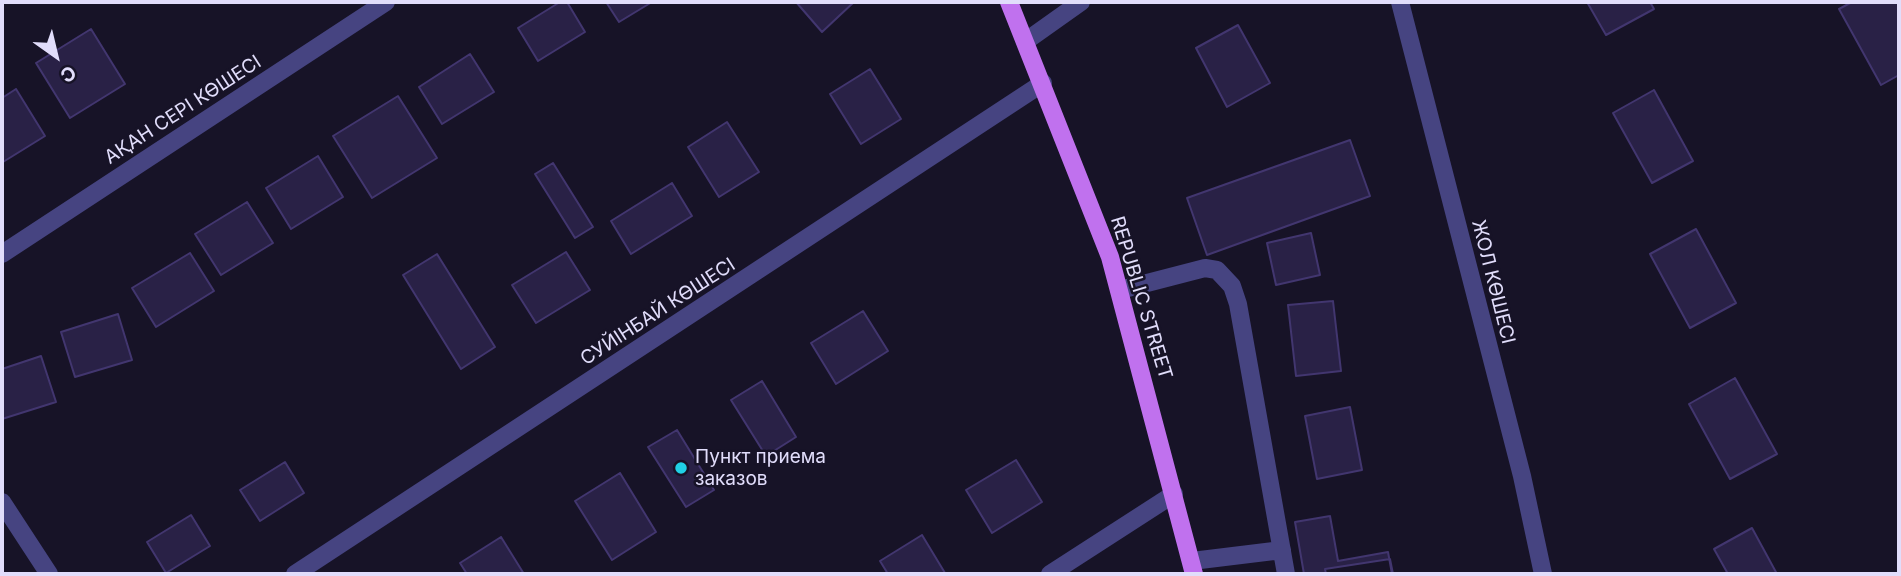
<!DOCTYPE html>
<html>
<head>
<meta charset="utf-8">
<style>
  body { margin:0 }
  #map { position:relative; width:1901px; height:576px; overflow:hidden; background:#171327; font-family:Inter,sans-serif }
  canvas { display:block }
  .frame { position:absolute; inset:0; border:4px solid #e1ddfb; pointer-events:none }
  .north { position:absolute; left:21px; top:21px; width:70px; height:70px; -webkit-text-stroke:5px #171327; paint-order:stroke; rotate:146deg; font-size:19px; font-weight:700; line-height:28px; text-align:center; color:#e1ddfb }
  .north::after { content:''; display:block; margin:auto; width:24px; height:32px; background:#e1ddfb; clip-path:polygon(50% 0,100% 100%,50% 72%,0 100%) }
</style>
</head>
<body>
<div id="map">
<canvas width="1901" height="576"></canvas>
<div class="frame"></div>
<div class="north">С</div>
</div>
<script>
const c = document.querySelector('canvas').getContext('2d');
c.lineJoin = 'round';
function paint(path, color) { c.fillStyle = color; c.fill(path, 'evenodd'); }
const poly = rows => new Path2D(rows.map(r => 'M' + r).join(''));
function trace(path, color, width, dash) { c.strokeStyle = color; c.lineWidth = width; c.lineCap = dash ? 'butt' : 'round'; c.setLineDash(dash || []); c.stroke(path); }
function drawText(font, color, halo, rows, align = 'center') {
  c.font = font + ' Inter,sans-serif'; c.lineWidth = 5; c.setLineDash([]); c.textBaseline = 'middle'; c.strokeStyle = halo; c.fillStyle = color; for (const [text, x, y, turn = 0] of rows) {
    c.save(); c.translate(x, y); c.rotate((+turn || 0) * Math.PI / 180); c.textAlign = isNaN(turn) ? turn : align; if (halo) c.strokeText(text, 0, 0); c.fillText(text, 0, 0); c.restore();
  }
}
const building = poly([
  [560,2,567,2,585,32,538,61,518,28,560,2],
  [606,2,652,2,619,22,606,2],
  [796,2,854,2,822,32,796,2],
  [1587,2,1650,2,1654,9,1606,35,1587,2],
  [1852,2,1899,2,1899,75,1881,85,1839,9,1852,2],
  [1238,25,1270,83,1227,107,1196,48,1238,25],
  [91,29,125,84,70,118,36,63,91,29],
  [470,54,494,92,442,124,419,87,470,54],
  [870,69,901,119,861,144,830,94,870,69],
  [16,89,45,136,3,162,2,98,16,89],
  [1654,90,1693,161,1652,183,1613,113,1654,90],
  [398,96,437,158,372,198,333,136,398,96],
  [727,122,759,172,719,197,688,147,727,122],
  [1350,140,1370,196,1207,255,1187,198,1350,140],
  [318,156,343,197,291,229,266,188,318,156],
  [553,163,593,227,575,238,535,174,553,163],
  [672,183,692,216,631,254,611,221,672,183],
  [247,202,273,243,221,275,195,234,247,202],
  [1696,229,1736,303,1690,328,1650,254,1696,229],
  [1311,233,1320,275,1276,285,1267,243,1311,233],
  [566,252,590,290,536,323,512,285,566,252],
  [190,253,214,291,156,327,132,288,190,253],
  [437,254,495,347,461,369,403,275,437,254],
  [1333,301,1341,371,1296,376,1288,305,1333,301],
  [863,311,888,351,836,384,811,343,863,311],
  [118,314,132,360,75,377,61,332,118,314],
  [41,356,56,402,2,419,2,369,41,356],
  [1735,378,1777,454,1730,479,1689,404,1735,378],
  [762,381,796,437,766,456,731,400,762,381],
  [1350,407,1362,470,1317,479,1305,416,1350,407],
  [677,430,714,490,686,507,648,447,677,430],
  [1016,460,1042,502,992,533,966,490,1016,460],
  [285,462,304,493,260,521,240,490,285,462],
  [620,473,656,532,612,560,575,501,620,473],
  [191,515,210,546,166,573,147,542,191,515],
  [1330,516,1338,561,1388,552,1392,574,1304,574,1295,522,1330,516],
  [1752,528,1777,574,1728,574,1714,549,1752,528],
  [922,535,945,573,888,574,880,561,922,535],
  [501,537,524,574,467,574,460,563,501,537],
  [1390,559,1393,574,1326,574,1325,569,1390,559]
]);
paint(building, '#292146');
trace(building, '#42366f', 2);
trace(poly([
  [1400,2,1522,476,1543,574],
  [1026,41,1081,2],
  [2,254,386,2],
  [1120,290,1205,268,1217,270,1232,286,1238,304,1286,574],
  [2,502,49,574],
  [1192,561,1282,550],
  [295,574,1043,83],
  [1050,574,1174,494]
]), '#464481', 18);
trace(poly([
  [1009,2,1110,257,1194,574]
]), '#c071ee', 18);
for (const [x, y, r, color] of [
  [681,468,7,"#20d0e5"]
]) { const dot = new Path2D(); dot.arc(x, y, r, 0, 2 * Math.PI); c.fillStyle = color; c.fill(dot); trace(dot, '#171327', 2.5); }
drawText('19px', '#e1ddfb', '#171327', [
  ["АҚАН СЕРІ КӨШЕСІ",183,110,-33],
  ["ЖОЛ КӨШЕСІ",1493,282,76],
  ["REPUBLIC STREET",1141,298,73],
  ["СУЙІНБАЙ КӨШЕСІ",658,312,-33]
]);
drawText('19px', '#e1ddfb', '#171327', [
  ["Пункт приема",695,457],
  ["заказов",695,479]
], 'left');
</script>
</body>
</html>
